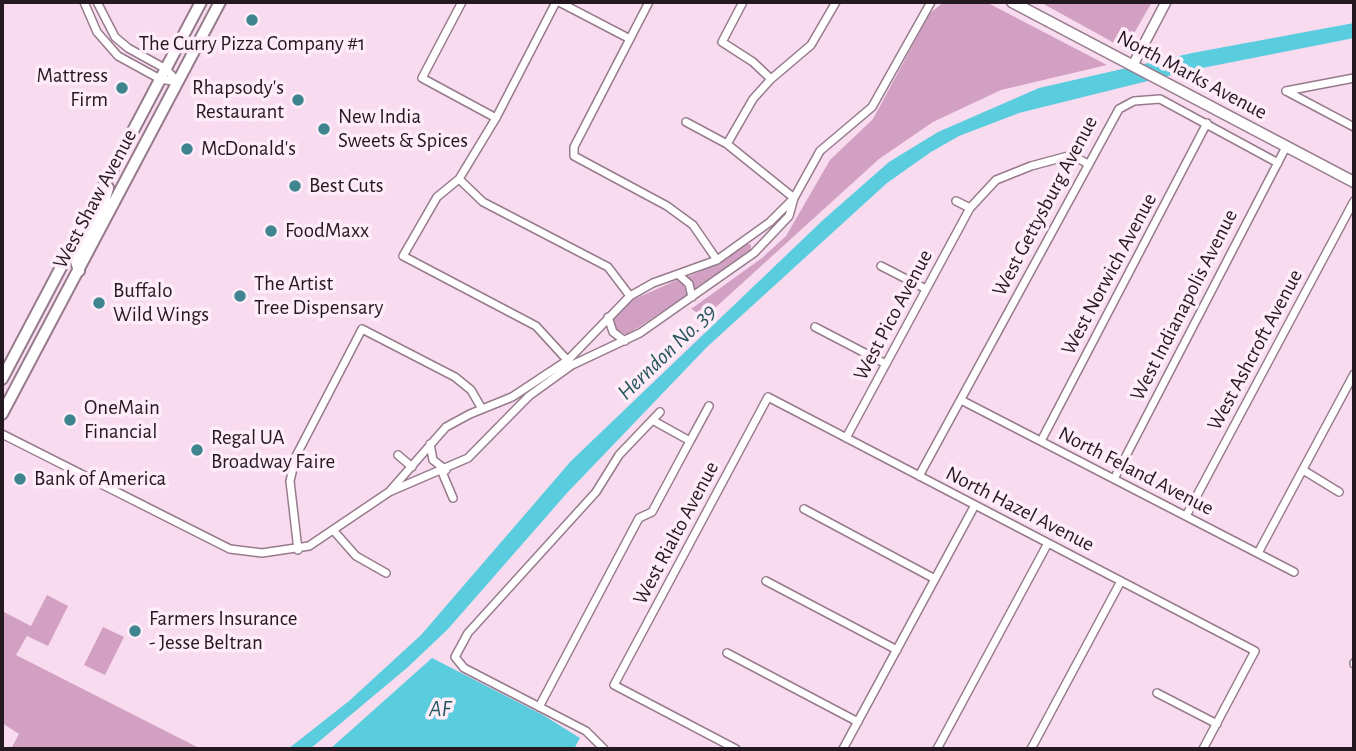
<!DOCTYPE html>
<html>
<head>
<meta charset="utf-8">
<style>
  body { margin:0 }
  #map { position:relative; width:1356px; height:751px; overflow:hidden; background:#f9dbef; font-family:"Alegreya Sans",sans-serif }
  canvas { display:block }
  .frame { position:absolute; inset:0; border:4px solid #241921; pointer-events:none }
</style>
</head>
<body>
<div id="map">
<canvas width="1356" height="751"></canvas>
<div class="frame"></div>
</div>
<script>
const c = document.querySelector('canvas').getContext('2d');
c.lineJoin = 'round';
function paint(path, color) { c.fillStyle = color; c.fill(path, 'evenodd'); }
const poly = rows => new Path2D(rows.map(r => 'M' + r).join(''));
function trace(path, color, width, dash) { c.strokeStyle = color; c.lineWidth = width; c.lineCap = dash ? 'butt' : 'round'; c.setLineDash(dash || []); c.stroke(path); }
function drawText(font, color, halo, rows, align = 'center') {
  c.font = font + ' "Alegreya Sans",sans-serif'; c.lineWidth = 7; c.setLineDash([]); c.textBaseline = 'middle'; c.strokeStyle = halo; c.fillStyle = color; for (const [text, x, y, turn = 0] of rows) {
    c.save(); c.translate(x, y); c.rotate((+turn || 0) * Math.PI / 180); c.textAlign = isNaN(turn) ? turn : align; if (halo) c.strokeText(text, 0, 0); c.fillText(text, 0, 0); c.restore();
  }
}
paint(poly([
  [944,2,986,2,1107,65,1001,90,933,122,879,159,705,317,691,309,762,258,786,236,830,160,873,119,930,13],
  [1040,2,1152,2,1125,49],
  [747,243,751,245,751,250,695,290,687,277,719,263],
  [677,280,684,286,687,295,627,335,615,329,614,316,630,301],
  [47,595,68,606,48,646,27,636,16,655,201,749,11,749,19,734,2,723,2,611,31,626],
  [103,627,124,637,105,675,84,665]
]), '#d1a0c2');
paint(poly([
  [1354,23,1354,38,1192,70,1019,113,959,136,931,152,887,183,707,347,567,493,448,629,408,667,310,749,288,749,349,701,421,635,571,461,823,220,889,162,938,132,1039,88,1192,53],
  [432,658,543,715,580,738,574,749,330,749]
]), '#59ccde');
const minor = poly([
  [84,2,97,32,118,56,160,79,178,82],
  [97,2,115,37,128,48,166,69,178,82],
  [462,2,422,78,496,118],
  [556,2,496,118,459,179,437,197,403,256,536,326,569,362],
  [559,2,630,39],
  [649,2,574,147,574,156,667,206,693,225,717,260],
  [743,2,722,42,753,62,771,79],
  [1286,91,1354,127],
  [1286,91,1354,78],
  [686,122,727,144,794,198],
  [727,144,753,99,771,79,811,45,836,2],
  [459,179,483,202,608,267,630,296],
  [956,201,970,208],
  [881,266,926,289],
  [679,275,689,284,692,297],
  [608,317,613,332,625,341],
  [815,327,886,364],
  [961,400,1294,572],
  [2,434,230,549,262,553,309,546,389,492,446,427,470,414,512,397,568,360,630,296,653,283,717,260,770,222,794,198,820,151,872,107,931,2],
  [846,438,970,208,996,180,1031,166,1072,155,1088,164],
  [690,441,709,406],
  [1041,441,1207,123],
  [430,444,433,460,446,470],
  [398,455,412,467],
  [1303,470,1339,492],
  [442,472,453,498],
  [919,476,1119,109,1134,101,1160,99,1278,163],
  [1114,479,1286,147],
  [389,492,468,458,529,396,572,365,640,333,754,253,789,216,794,198],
  [804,509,935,579],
  [1186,516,1354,201],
  [334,531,356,556,386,573],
  [298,550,290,481,296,456,362,329,455,377,471,390,482,409],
  [1258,553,1354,374],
  [766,581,897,650],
  [727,653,858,722],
  [1354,664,1354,663],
  [1157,693,1217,724],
  [539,707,639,518,652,512,690,441,654,421],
  [604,749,586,731,464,668,455,657,468,633,596,492,619,455,660,412],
  [736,749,614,685,768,397,1255,651,1203,749],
  [843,749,975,505],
  [937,749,1048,543],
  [1031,749,1121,581]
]);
const tertiary = poly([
  [1133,65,1166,2]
]);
const secondary = poly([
  [1012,2,1354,182]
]);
const primary = poly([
  [79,271,75,258,104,202,108,188],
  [2,379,201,2],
  [2,414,220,2]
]);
trace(minor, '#967b8d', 10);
trace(tertiary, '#967b8d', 12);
trace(secondary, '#967b8d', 13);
trace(primary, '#967b8d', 14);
trace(minor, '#fff', 7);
trace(tertiary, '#fff', 9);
trace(secondary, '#fff', 10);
trace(primary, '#fff', 10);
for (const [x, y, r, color] of [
  [252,20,7,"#3f8590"],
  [122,88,7,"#3f8590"],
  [298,100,7,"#3f8590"],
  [324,129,7,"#3f8590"],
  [187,149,7,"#3f8590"],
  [295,186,7,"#3f8590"],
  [271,231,7,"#3f8590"],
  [240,296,7,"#3f8590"],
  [99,303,7,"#3f8590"],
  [70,420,7,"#3f8590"],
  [197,450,7,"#3f8590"],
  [20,479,7,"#3f8590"],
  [135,631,7,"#3f8590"]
]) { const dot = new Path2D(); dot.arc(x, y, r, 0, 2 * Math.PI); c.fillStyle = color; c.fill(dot); trace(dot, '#feecf8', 2.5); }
drawText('21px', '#241921', '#feecf8', [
  ["The Curry Pizza Company #1",252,44,"center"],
  ["Mattress",108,76,"right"],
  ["Firm",108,100,"right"],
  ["Rhapsody's",284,88,"right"],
  ["Restaurant",284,112,"right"],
  ["New India",338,117],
  ["Sweets & Spices",338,141],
  ["McDonald's",201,149],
  ["Best Cuts",309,186],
  ["FoodMaxx",285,231],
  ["The Artist",254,284],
  ["Tree Dispensary",254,308],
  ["Buffalo",113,291],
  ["Wild Wings",113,315],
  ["OneMain",84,408],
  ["Financial",84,432],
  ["Regal UA",211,438],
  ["Broadway Faire",211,462],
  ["Bank of America",34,479],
  ["Farmers Insurance",149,619],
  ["- Jesse Beltran",149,643]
], 'left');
drawText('21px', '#241921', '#feecf8', [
  ["North Marks Avenue",1192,75,28],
  ["West Shaw Avenue",95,199,-62],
  ["West Gettysburg Avenue",1045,206,-62],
  ["West Norwich Avenue",1109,274,-62],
  ["West Indianapolis Avenue",1184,305,-63],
  ["West Pico Avenue",893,315,-62],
  ["West Ashcroft Avenue",1255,350,-62],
  ["North Feland Avenue",1136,471,27],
  ["North Hazel Avenue",1020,509,27],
  ["West Rialto Avenue",676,533,-62]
]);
drawText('italic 23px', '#26575f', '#feecf8', [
  ["Herndon No. 39",667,352,-44],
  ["AF",440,709]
]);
</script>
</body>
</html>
